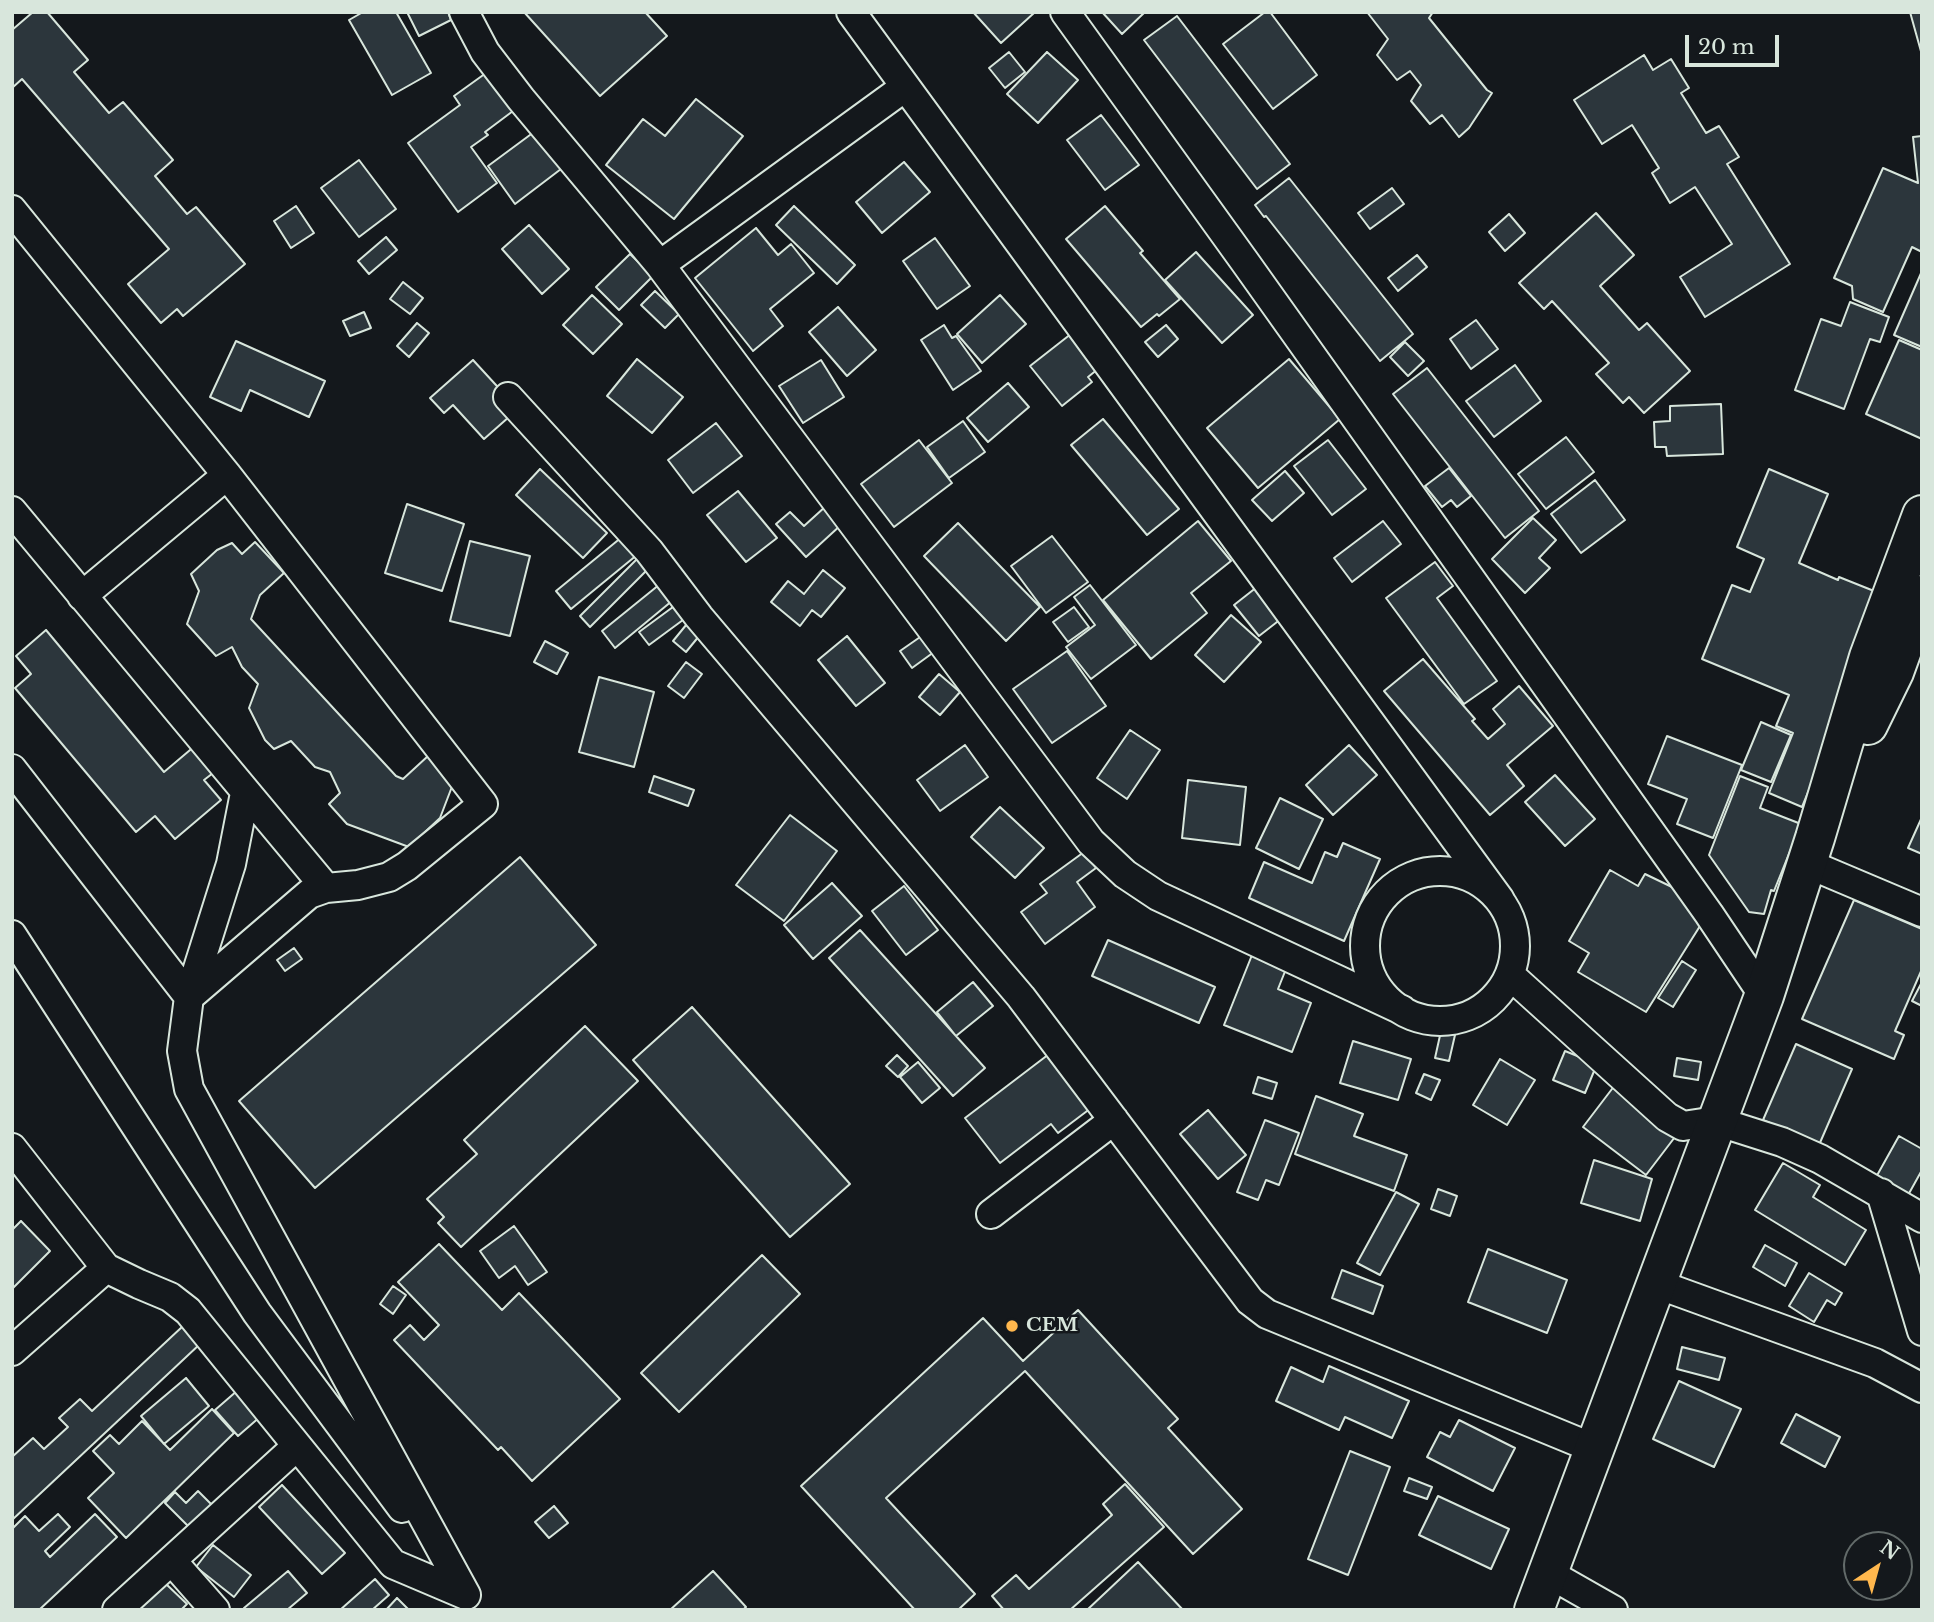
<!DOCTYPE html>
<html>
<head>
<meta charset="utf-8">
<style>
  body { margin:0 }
  #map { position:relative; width:1934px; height:1622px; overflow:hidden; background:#14181c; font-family:"Libre Baskerville",serif }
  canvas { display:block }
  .frame { position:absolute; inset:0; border:14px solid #d8e6dc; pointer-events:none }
  .north { position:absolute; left:1843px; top:1531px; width:70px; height:70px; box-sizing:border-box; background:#14181c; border:2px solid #626a69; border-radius:50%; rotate:36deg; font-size:19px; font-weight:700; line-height:28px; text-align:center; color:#d8e6dc }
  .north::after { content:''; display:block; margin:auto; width:24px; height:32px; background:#ffb74d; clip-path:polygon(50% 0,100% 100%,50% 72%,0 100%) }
  .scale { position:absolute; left:1685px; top:35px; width:94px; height:32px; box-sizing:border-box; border:4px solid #d8e6dc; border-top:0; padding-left:9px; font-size:21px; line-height:24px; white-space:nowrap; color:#d8e6dc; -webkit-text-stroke:5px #14181c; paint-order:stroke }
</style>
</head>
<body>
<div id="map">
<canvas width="1934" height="1622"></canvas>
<div class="frame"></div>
<div class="north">N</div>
<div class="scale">20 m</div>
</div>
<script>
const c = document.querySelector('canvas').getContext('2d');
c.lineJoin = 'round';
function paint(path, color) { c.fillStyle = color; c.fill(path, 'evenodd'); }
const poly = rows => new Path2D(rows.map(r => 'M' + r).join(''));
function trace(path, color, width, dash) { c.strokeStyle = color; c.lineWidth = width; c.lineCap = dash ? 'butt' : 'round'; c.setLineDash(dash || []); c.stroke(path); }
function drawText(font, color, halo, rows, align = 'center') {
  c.font = font + ' "Libre Baskerville",serif'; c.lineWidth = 5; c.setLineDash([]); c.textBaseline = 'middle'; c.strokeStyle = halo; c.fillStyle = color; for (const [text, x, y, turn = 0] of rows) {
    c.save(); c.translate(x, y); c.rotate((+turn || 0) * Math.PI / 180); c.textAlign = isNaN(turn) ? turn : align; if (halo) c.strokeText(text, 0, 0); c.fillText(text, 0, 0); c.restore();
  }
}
const building = poly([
  [33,12,47,12,88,60,74,72,109,113,123,102,173,160,155,176,187,214,196,207,245,264,183,316,177,309,161,323,128,284,169,249,22,79,12,88,12,30,33,12],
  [363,12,396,12,431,73,392,95,349,20,363,12],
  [407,12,448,12,451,20,419,36,407,12],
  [524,12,645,12,667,36,600,96,524,12],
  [973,12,1033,12,1034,13,1001,43,973,12],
  [1102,12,1145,12,1122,34,1102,12],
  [1265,12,1270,12,1317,75,1273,109,1223,44,1265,12],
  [1367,12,1433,12,1429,18,1487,90,1492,93,1469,128,1459,137,1442,115,1430,124,1411,101,1421,85,1410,71,1397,80,1377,55,1388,39,1367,12],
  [1910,12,1922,12,1922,55,1910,12],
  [1177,16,1290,164,1257,189,1144,40,1177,16],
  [1009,52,1025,72,1005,88,989,68,1009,52],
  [1047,52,1078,80,1038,123,1007,94,1047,52],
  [1644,55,1653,70,1671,59,1689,88,1681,93,1706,133,1719,126,1739,157,1727,164,1790,264,1705,317,1680,277,1732,244,1695,187,1670,203,1652,173,1659,168,1632,125,1602,144,1574,100,1644,55],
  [486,73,513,111,485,132,488,135,471,147,497,183,458,212,408,143,460,105,454,96,486,73],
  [696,99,743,136,674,219,606,165,643,119,665,136,696,99],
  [1101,115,1139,165,1105,190,1067,140,1101,115],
  [534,132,561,169,515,204,488,166,534,132],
  [1922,136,1922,252,1912,247,1883,312,1853,299,1852,286,1834,278,1883,168,1918,183,1913,137,1922,136],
  [359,160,396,209,359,237,321,188,359,160],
  [904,162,930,192,882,233,856,202,904,162],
  [1289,178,1413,334,1380,361,1266,216,1264,217,1255,205,1289,178],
  [1392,188,1404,204,1370,229,1358,213,1392,188],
  [296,206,314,233,291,248,274,221,296,206],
  [794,206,855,265,837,284,776,225,794,206],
  [1105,206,1143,251,1140,253,1180,299,1159,316,1157,314,1141,327,1066,239,1105,206],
  [1596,213,1634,255,1600,286,1639,330,1647,323,1690,371,1644,413,1629,397,1623,403,1596,374,1609,363,1552,301,1544,309,1519,283,1596,213],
  [1509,214,1525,233,1505,251,1489,232,1509,214],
  [529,225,569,269,542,294,502,249,529,225],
  [756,228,778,255,791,244,814,273,770,309,783,326,753,351,695,278,756,228],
  [386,237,397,250,369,274,358,261,386,237],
  [935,238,970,286,937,309,903,261,935,238],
  [1196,252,1253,315,1222,343,1165,280,1196,252],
  [630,254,653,276,619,310,596,287,630,254],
  [1417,255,1427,267,1398,291,1388,278,1417,255],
  [1922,271,1922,347,1894,335,1922,271],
  [403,282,423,298,410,314,390,299,403,282],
  [655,291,679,314,665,328,641,305,655,291],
  [592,295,622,324,593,354,563,325,592,295],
  [1000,295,1026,324,982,363,957,334,1000,295],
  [1850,302,1889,317,1880,342,1870,339,1844,409,1795,390,1821,319,1841,326,1850,302],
  [838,307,876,350,847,376,809,332,838,307],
  [364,312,371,328,350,336,343,321,364,312],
  [1476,320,1498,349,1471,369,1450,339,1476,320],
  [417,323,429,333,409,357,397,346,417,323],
  [944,325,952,338,956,336,981,371,953,390,921,340,944,325],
  [1166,325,1178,339,1158,357,1145,342,1166,325],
  [1076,330,1103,365,1088,377,1092,382,1062,406,1030,366,1076,330],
  [1899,340,1922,350,1922,439,1866,414,1899,340],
  [236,341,325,381,309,417,250,390,241,411,210,397,236,341],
  [1405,342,1424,361,1408,376,1390,357,1405,342],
  [637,359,683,397,652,433,607,396,637,359],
  [1289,359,1340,419,1258,488,1207,428,1289,359],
  [473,360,518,409,484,439,453,405,444,413,430,398,473,360],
  [821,360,844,397,803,423,779,386,821,360],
  [1515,365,1541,401,1494,437,1466,401,1515,365],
  [1427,368,1539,511,1505,538,1393,394,1427,368],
  [1008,383,1029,407,988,442,967,418,1008,383],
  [1721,404,1723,454,1667,456,1666,447,1655,447,1654,422,1670,421,1670,406,1721,404],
  [1103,419,1179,509,1147,535,1071,445,1103,419],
  [963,421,985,452,949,478,927,447,963,421],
  [716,423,742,456,693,493,668,460,716,423],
  [1566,437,1594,472,1546,509,1518,474,1566,437],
  [919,440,952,483,894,527,861,484,919,440],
  [1328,440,1366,489,1332,515,1294,466,1328,440],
  [1449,468,1471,496,1457,507,1451,500,1442,507,1425,486,1449,468],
  [540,469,607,533,583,558,516,495,540,469],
  [1769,469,1828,494,1799,563,1838,580,1839,577,1889,597,1802,807,1769,793,1793,733,1776,726,1789,695,1702,659,1732,585,1750,592,1764,559,1737,547,1769,469],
  [1285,471,1304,493,1272,521,1252,500,1285,471],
  [1595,480,1625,520,1581,553,1551,514,1595,480],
  [738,491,777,538,746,562,707,515,738,491],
  [407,504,464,524,442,591,385,573,407,504],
  [826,506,842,524,806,557,776,524,790,512,804,526,826,506],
  [1533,518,1556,540,1539,558,1550,568,1525,593,1492,559,1533,518],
  [1198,521,1231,561,1191,593,1207,613,1151,659,1103,600,1198,521],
  [1383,521,1401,544,1352,582,1334,558,1383,521],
  [958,523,1040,607,1006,641,924,556,958,523],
  [628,532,643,550,571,609,556,591,628,532],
  [1052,536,1088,582,1046,613,1011,566,1052,536],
  [470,541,530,556,510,636,450,621,470,541],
  [255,542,284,573,260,595,251,619,396,776,403,779,428,756,453,784,440,818,409,847,347,824,329,804,340,793,330,772,315,767,291,741,274,749,265,740,249,708,258,684,242,667,232,647,216,656,187,624,199,591,191,574,217,550,232,543,242,554,255,542],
  [643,553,653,564,590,627,580,616,643,553],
  [1435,562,1453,586,1437,598,1497,681,1464,704,1386,598,1435,562],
  [823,570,845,588,821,617,812,610,800,626,771,602,788,581,804,594,823,570],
  [665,580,678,596,615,648,602,631,665,580],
  [1262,583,1286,615,1259,636,1234,605,1262,583],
  [1090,585,1136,645,1091,679,1066,647,1095,625,1074,597,1090,585],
  [677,604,687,617,649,645,639,632,677,604],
  [1074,607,1089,627,1068,642,1053,622,1074,607],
  [1231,615,1261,642,1224,682,1195,655,1231,615],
  [691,619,704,630,686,652,673,641,691,619],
  [46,630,164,772,196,745,217,770,204,780,221,800,175,839,155,816,136,832,15,688,31,674,16,656,46,630],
  [923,635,934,652,912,668,900,651,923,635],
  [847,636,885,683,856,706,818,660,847,636],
  [545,641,568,653,557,674,534,662,545,641],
  [1067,651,1106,706,1052,743,1013,689,1067,651],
  [1423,659,1475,719,1472,721,1488,739,1505,724,1493,709,1519,686,1553,726,1507,765,1524,786,1490,815,1384,691,1423,659],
  [686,662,702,674,684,698,668,686,686,662],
  [939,674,960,692,940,715,919,697,939,674],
  [599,677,654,692,634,767,579,752,599,677],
  [1761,722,1791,735,1771,782,1741,770,1761,722],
  [1130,730,1160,750,1127,799,1097,778,1130,730],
  [1667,736,1742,765,1713,838,1677,824,1687,799,1648,784,1667,736],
  [965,745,988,777,940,811,917,780,965,745],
  [1349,745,1377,775,1333,815,1306,785,1349,745],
  [1555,775,1595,819,1565,846,1525,802,1555,775],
  [654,776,694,790,688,806,649,792,654,776],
  [1740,776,1768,787,1760,808,1801,824,1774,891,1771,890,1764,914,1749,912,1709,855,1740,776],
  [1188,780,1246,787,1240,845,1182,838,1188,780],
  [1280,798,1323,819,1299,869,1256,848,1280,798],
  [1000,807,1044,848,1015,878,971,837,1000,807],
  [790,815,837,851,784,921,736,885,790,815],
  [1922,817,1922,854,1908,848,1922,817],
  [1343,843,1380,859,1344,941,1249,898,1264,862,1312,883,1325,852,1337,857,1343,843],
  [1084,852,1096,868,1077,882,1095,907,1045,944,1021,912,1047,893,1040,884,1084,852],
  [520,857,596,945,315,1188,239,1101,520,857],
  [1610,870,1638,886,1645,874,1674,888,1700,926,1646,1012,1578,972,1589,953,1569,941,1610,870],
  [832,883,862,916,813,959,784,925,832,883],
  [904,886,938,930,906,955,872,911,904,886],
  [1854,900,1922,929,1922,969,1895,1031,1904,1035,1894,1059,1802,1019,1854,900],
  [860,930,985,1068,953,1096,829,958,860,930],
  [1108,940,1215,987,1199,1023,1092,976,1108,940],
  [294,948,302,959,285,971,277,960,294,948],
  [1252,955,1286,969,1278,989,1311,1003,1292,1052,1224,1025,1252,955],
  [1682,961,1696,970,1673,1007,1658,998,1682,961],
  [973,982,993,1006,956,1036,937,1012,973,982],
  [1922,982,1922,1006,1912,1001,1922,982],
  [692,1007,850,1184,790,1237,633,1060,692,1007],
  [585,1026,638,1081,461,1247,438,1223,444,1217,427,1199,477,1154,464,1140,585,1026],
  [1441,1031,1455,1035,1449,1061,1435,1058,1441,1031],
  [1353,1041,1411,1059,1398,1100,1340,1083,1353,1041],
  [1796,1044,1852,1069,1819,1145,1763,1120,1796,1044],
  [1053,1051,1095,1105,1058,1133,1051,1124,1000,1163,965,1118,1053,1051],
  [1565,1051,1597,1064,1585,1093,1553,1080,1565,1051],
  [897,1055,908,1066,898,1077,886,1066,897,1055],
  [1677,1058,1701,1062,1698,1080,1674,1076,1677,1058],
  [1500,1059,1535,1080,1507,1125,1473,1105,1500,1059],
  [918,1062,940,1088,922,1103,900,1077,918,1062],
  [1424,1074,1440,1080,1431,1100,1416,1093,1424,1074],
  [1258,1077,1277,1083,1272,1099,1253,1093,1258,1077],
  [1615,1085,1678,1133,1646,1175,1583,1127,1615,1085],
  [1316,1096,1363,1114,1354,1136,1407,1155,1394,1191,1295,1154,1316,1096],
  [1208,1110,1246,1155,1218,1179,1180,1134,1208,1110],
  [1265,1120,1299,1133,1279,1185,1266,1180,1258,1200,1237,1192,1265,1120],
  [1899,1136,1922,1149,1922,1170,1907,1197,1875,1179,1899,1136],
  [1594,1160,1652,1179,1640,1221,1581,1203,1594,1160],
  [1783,1163,1820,1185,1813,1197,1866,1230,1845,1265,1755,1210,1783,1163],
  [1438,1189,1457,1196,1450,1216,1431,1209,1438,1189],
  [1396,1192,1419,1204,1380,1275,1357,1263,1396,1192],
  [21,1221,50,1251,12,1289,12,1230,21,1221],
  [514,1226,547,1272,528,1285,515,1266,499,1278,480,1251,514,1226],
  [439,1244,502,1310,519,1293,620,1399,532,1481,501,1447,498,1450,394,1340,410,1325,424,1340,439,1325,398,1282,439,1244],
  [1765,1245,1797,1263,1785,1286,1753,1267,1765,1245],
  [1488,1249,1567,1280,1547,1333,1468,1302,1488,1249],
  [762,1255,800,1294,679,1412,641,1373,762,1255],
  [1342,1270,1383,1286,1373,1314,1332,1298,1342,1270],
  [1809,1273,1842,1293,1835,1305,1827,1300,1814,1322,1789,1306,1809,1273],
  [393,1286,406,1295,393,1314,380,1304,393,1286],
  [1078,1310,1178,1419,1168,1428,1242,1509,1193,1554,1025,1371,886,1498,975,1594,958,1610,915,1610,801,1486,983,1318,1023,1361,1078,1310],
  [183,1326,200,1344,12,1520,12,1457,33,1438,44,1449,68,1427,59,1418,80,1399,92,1411,183,1326],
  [1682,1347,1725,1358,1719,1380,1677,1369,1682,1347],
  [1329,1366,1409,1401,1392,1438,1345,1417,1339,1430,1276,1401,1291,1367,1323,1382,1329,1366],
  [186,1378,209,1406,164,1444,141,1416,186,1378],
  [1679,1381,1741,1409,1714,1467,1653,1439,1679,1381],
  [238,1390,261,1416,238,1436,215,1410,238,1390],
  [212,1409,234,1433,126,1538,88,1498,114,1473,93,1451,110,1435,119,1444,142,1421,170,1450,212,1409],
  [1796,1414,1840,1437,1825,1467,1781,1443,1796,1414],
  [1459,1420,1515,1448,1493,1491,1427,1457,1440,1432,1450,1437,1459,1420],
  [1350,1451,1390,1467,1348,1575,1308,1559,1350,1451],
  [1409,1478,1432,1487,1427,1499,1404,1491,1409,1478],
  [1125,1484,1164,1527,1070,1610,1004,1610,992,1596,1016,1575,1029,1589,1112,1515,1103,1504,1125,1484],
  [282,1485,345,1553,322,1574,259,1507,282,1485],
  [198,1491,219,1512,196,1534,165,1503,175,1492,186,1503,198,1491],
  [1438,1496,1509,1529,1491,1569,1419,1535,1438,1496],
  [554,1506,568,1523,549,1538,535,1522,554,1506],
  [58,1514,70,1527,45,1551,50,1557,95,1514,117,1537,39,1610,12,1610,12,1529,25,1516,39,1531,58,1514],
  [213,1545,251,1575,234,1597,196,1567,213,1545],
  [1138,1562,1183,1610,1087,1610,1138,1562],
  [288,1571,307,1593,287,1610,245,1610,244,1608,288,1571],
  [713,1571,746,1607,743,1610,670,1610,713,1571],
  [375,1579,389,1595,372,1610,340,1610,375,1579],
  [165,1583,187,1604,181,1610,138,1610,165,1583],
  [397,1598,409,1610,386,1610,397,1598]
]);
paint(building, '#2c363c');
trace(building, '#d8e6dc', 2);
const street = poly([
  [464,12,485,52,521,99,660,265,1091,842,1125,874,1158,896,1402,1010],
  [851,12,1500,900],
  [1065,12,1245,262,1709,914,1764,996],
  [12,210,227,475,483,804,407,866,389,877,358,885,326,888,309,894,189,997,12,769],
  [660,265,905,87],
  [508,397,649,551,699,617,1021,997,1250,1301,1267,1314,1593,1448],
  [12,511,326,888],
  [82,596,227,475],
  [245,793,231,864,189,997,182,1051,189,1089,466,1595],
  [1806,863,1922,912],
  '1365 946a75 75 0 1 1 150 0a75 75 0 1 1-150 0Z',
  [12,935,257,1313,402,1508],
  [1510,975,1667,1117,1683,1126,1716,1121,1782,1142,1820,1159,1922,1218],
  [12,1148,106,1268,139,1284,170,1297,188,1311,393,1564,466,1595],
  [1881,1193,1922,1331],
  [991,1214,1114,1120],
  [1657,1284,1875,1363,1922,1388],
  [12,1351,106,1268],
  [172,1561,215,1610],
  [1548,1573,1613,1610],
  [117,1610,297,1446]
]);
const secondary = poly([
  [1868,725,1894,672,1922,595],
  [1534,1610,1764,996,1815,838,1869,657,1922,515]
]);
trace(street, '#d8e6dc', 32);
trace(secondary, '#d8e6dc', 42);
trace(street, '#14181c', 28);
trace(secondary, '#14181c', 38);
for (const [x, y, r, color] of [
  [1012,1326,7,"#ffb74d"]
]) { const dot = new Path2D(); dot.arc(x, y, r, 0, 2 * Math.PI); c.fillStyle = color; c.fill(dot); trace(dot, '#14181c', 2.5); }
drawText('bold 19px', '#d8e6dc', '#14181c', [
  ["CEM",1026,1326]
], 'left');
</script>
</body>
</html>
